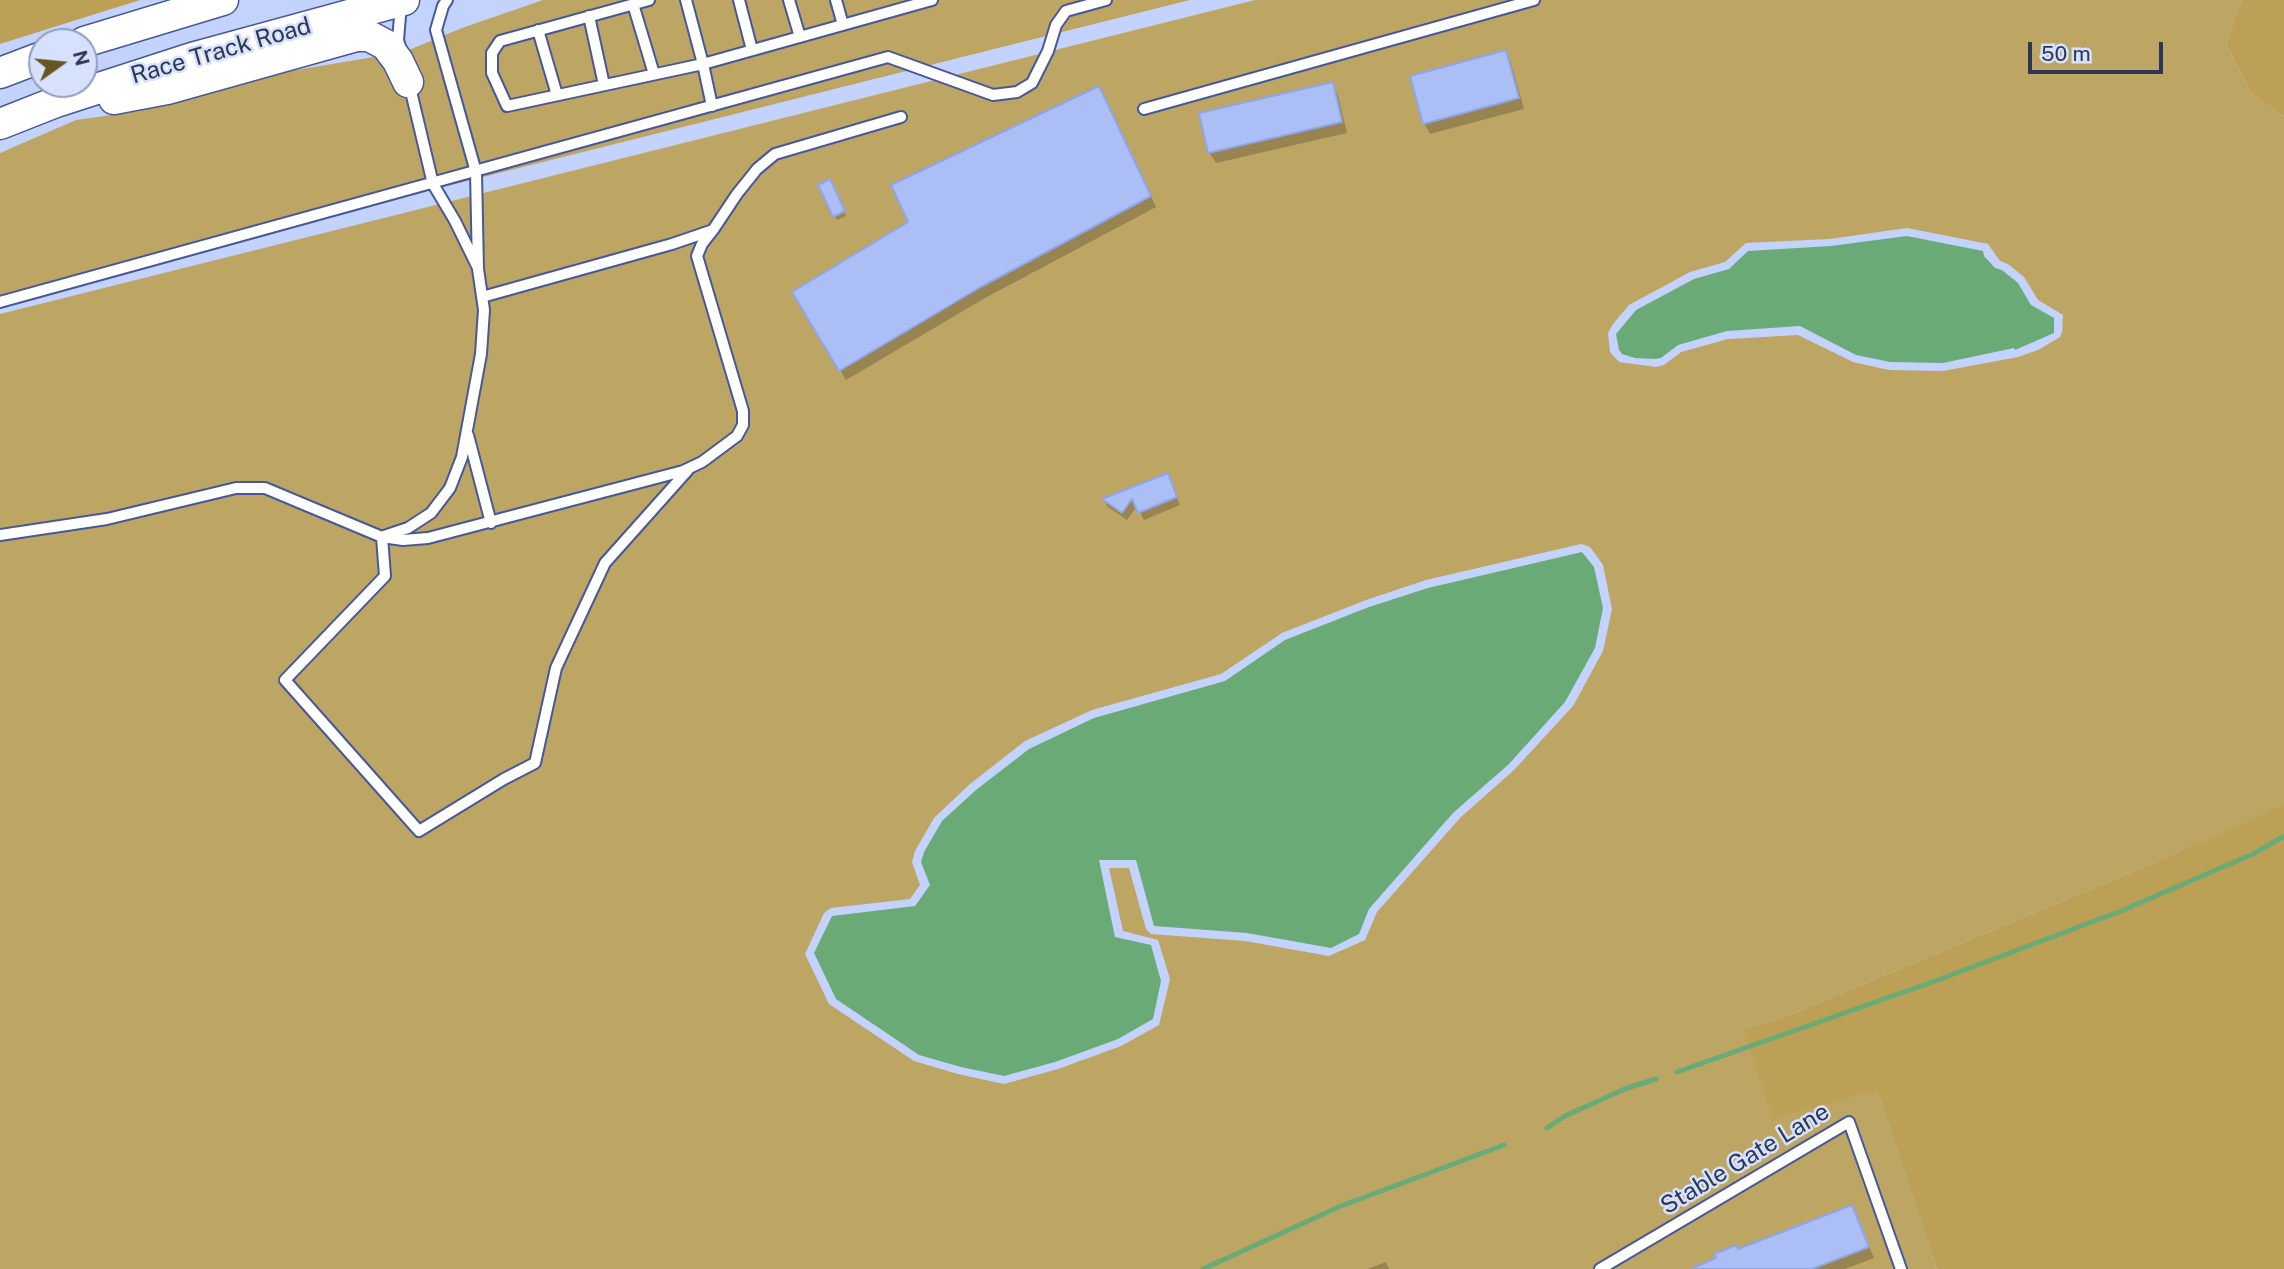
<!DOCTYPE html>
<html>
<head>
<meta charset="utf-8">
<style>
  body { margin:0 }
  #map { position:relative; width:2284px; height:1269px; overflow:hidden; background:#c4d3fe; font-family:"Public Sans",sans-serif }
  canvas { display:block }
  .north { position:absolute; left:28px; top:28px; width:70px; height:70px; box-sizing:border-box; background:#d6e1fe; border:2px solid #929dba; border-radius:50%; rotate:75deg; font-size:19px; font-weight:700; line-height:28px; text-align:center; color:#2d3753 }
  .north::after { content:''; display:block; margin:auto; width:24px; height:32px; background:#675523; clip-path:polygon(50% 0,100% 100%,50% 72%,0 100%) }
  .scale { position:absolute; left:2028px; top:42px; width:135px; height:32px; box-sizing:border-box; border:4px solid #2d3753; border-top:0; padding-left:9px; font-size:21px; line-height:24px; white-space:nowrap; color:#2d3753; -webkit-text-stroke:5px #d6e1fe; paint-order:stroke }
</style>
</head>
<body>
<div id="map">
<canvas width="2284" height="1269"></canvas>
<div class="north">N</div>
<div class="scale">50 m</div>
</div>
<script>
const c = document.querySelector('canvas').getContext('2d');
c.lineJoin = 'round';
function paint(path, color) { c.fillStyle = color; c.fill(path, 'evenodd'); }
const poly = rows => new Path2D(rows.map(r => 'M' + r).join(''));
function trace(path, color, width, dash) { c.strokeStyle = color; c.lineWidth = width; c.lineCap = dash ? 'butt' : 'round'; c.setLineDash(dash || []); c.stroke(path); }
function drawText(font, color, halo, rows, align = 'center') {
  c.font = font + ' "Public Sans",sans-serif'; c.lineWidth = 5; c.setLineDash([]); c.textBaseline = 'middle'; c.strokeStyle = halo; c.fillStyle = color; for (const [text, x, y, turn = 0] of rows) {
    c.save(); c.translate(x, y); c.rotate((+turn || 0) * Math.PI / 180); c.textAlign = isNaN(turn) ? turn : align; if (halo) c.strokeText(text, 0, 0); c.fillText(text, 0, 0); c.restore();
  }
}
paint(poly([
  [543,0,1190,0,0,298,0,153,76,120,140,111,242,79,404,52,462,28],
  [1255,0,2242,0,2226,44,2251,93,2284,117,2284,802,2282,806,2149,865,1787,1016,1743,1029,1877,1090,1937,1269,0,1269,0,314],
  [1907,228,1988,244,2000,261,2008,264,2024,277,2038,300,2063,315,2062,332,2060,337,2038,350,2018,357,1943,371,1889,370,1853,362,1798,335,1728,339,1681,352,1664,365,1656,367,1619,362,1610,352,1608,333,1613,324,1629,305,1690,272,1725,262,1746,243,1830,239],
  [1581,544,1590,547,1603,565,1612,609,1603,651,1573,706,1515,769,1460,818,1377,912,1365,940,1329,956,1245,941,1151,934,1146,929,1129,868,1109,868,1123,931,1158,940,1170,979,1159,1025,1121,1046,1058,1069,1004,1084,958,1074,914,1061,829,1004,805,954,824,913,831,908,910,899,920,885,912,862,915,851,934,818,970,784,1025,741,1092,710,1221,674,1282,633,1366,600,1426,580]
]), '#bda564');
paint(poly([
  [0,0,140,0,0,44],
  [2242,0,2284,0,2284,117,2251,93,2226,44],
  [2284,802,2284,1269,1937,1269,1877,1090,1773,1119,1743,1029,1787,1016,2149,865,2281,806]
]), '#bca055');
paint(poly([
  [1907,236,1983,251,1984,256,1995,268,2002,270,2018,283,2031,305,2054,318,2054,333,2015,350,2014,348,1943,363,1890,362,1856,355,1800,326,1727,331,1678,345,1661,358,1655,359,1635,358,1622,354,1619,350,1616,334,1636,310,1694,279,1729,269,1748,251,1831,246],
  [1582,552,1594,567,1603,608,1595,648,1565,702,1509,764,1453,813,1369,909,1359,934,1331,948,1247,933,1154,926,1136,860,1099,860,1115,937,1151,945,1161,981,1153,1019,1118,1039,1055,1062,1004,1076,961,1067,919,1055,836,999,814,953,832,916,915,906,930,885,921,862,924,852,942,821,976,790,1029,749,1094,718,1225,681,1285,640,1369,607,1428,588]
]), '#69aa76');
paint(poly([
  [1505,52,1511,63,1524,109,1430,134,1424,123],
  [1332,84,1338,95,1347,133,1216,163,1209,152],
  [1105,99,1156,207,985,298,846,380,794,292,911,223],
  [832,186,846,216,837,220,835,216],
  [1171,483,1180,505,1144,520,1137,506,1127,520,1108,507,1104,500],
  [1852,1207,1874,1258,1845,1269,1692,1269],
  [1386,1262,1389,1269,1367,1269]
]), '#0003');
trace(poly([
  [1677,1072,1938,980,2121,911,2253,854,2284,836],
  [1547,1128,1565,1116,1627,1088,1656,1079],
  [1203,1269,1341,1206,1504,1145]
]), '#69aa76', 5);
const building = poly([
  [1506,50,1519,98,1423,124,1410,76,1506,50],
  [1333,82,1342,122,1208,153,1199,113,1333,82],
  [1099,86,1151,196,979,288,839,371,792,292,908,222,891,185,1099,86],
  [830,179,845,211,833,217,818,185,830,179],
  [1168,473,1177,497,1138,513,1132,499,1122,513,1102,499,1168,473],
  [1852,1205,1869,1247,1812,1269,1691,1269,1716,1258,1714,1254,1737,1245,1738,1249,1852,1205]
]);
paint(building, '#abbef5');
trace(building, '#8ea5ea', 2);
const lane = poly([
  [649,0,500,41,492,53,492,73,507,106,703,64,712,106],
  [686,0,703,64,932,0],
  [739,0,752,50],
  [789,0,800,37],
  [836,0,843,25],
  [633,4,654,74],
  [589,16,604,85],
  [538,30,557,95],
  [401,50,398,40,401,4],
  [409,83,433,184,455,221,477,266],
  [1144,109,1534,0],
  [482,297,672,244,713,230,737,194,757,169,775,154,901,117],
  [0,302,888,57,993,95,1017,92,1032,83,1048,51,1056,25,1066,11,1106,0],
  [468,435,491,523],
  [0,535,107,519,236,488,265,488,382,537,403,540,428,538,683,471,702,462,737,436,743,425,743,411,697,256,702,244,713,230],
  [384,536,408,528,431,513,450,488,462,457,481,354,484,310,478,269,476,172,436,30,443,6,447,0],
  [382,537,385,576,285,680,419,831,504,779,535,763,556,668,605,563,688,470],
  [1600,1269,1849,1122,1901,1269]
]);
const secondary = poly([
  [84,42,223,0],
  [0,73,42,57],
  [114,99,167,89,356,36,369,36,386,45,398,61,408,82],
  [0,124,56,102,192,58,404,0]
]);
trace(lane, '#465897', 14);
trace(secondary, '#465897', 33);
trace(lane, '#fff', 10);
trace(secondary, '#fff', 30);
drawText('24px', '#2d3753', '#d6e1fe', [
  ["Race Track Road",221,51,-16],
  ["Stable Gate Lane",1745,1159,-31]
]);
</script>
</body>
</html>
